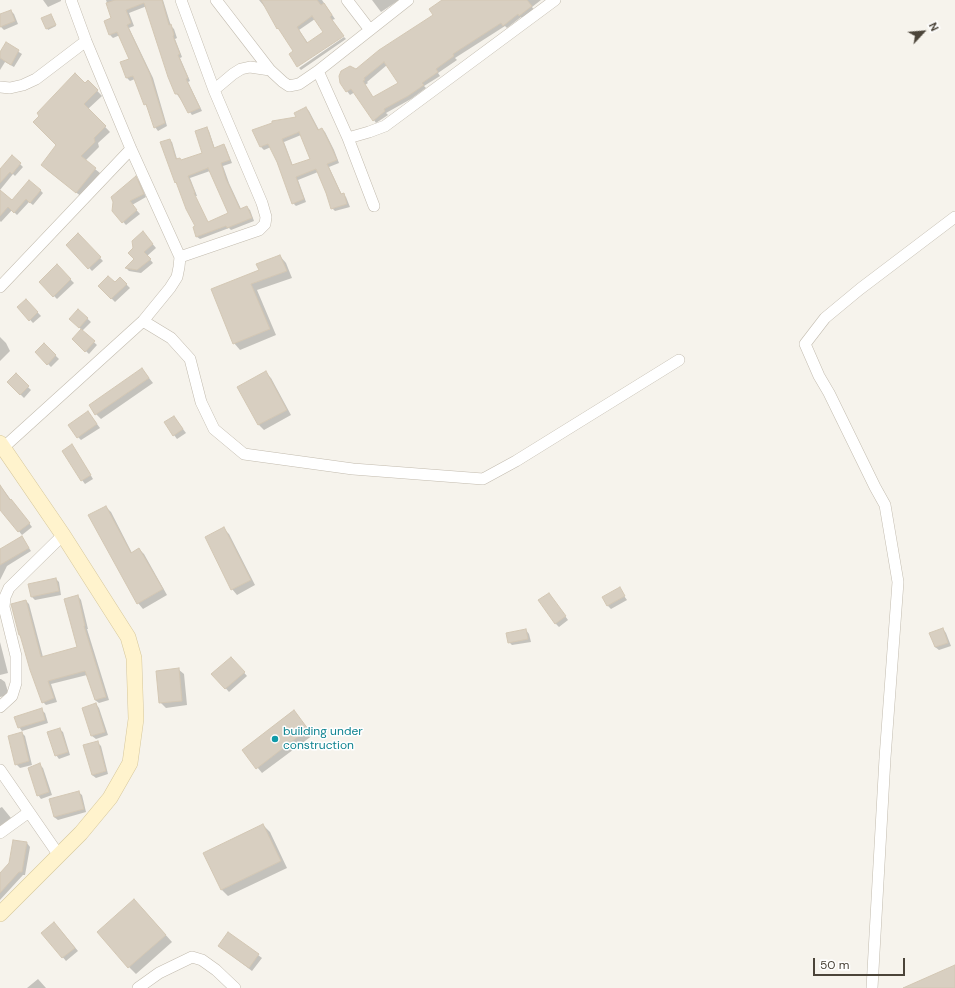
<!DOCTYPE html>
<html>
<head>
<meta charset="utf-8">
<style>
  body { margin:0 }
  #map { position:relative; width:955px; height:988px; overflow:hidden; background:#f6f3ec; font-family:"DM Sans",sans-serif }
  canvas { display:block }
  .north { position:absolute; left:903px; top:12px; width:40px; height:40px; -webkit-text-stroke:3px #fff; paint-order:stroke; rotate:64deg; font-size:11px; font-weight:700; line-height:16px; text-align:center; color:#4b4439 }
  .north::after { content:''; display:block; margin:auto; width:14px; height:18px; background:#4b4439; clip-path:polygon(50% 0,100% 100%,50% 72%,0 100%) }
  .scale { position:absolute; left:813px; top:958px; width:92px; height:18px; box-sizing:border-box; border:2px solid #4b4439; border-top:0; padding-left:5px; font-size:12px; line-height:14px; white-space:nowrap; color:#4b4439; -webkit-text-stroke:3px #fff; paint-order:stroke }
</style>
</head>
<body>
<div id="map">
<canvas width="955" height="988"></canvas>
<div class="north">N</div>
<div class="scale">50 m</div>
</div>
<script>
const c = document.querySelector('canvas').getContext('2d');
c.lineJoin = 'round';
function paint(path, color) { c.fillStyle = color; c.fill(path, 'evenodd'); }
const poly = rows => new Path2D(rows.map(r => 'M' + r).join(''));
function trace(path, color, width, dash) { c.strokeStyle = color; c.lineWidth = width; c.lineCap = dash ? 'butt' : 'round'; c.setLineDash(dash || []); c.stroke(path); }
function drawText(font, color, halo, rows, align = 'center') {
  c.font = font + ' "DM Sans",sans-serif'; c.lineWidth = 3; c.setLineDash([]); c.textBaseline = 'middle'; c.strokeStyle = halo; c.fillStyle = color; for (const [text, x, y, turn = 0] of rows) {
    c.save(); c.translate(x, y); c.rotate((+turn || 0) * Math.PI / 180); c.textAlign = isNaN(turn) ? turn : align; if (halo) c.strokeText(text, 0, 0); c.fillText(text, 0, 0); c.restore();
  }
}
paint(poly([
  [43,0,61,0,61,1,48,7],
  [106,0,163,0,171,26,174,29,177,38,175,39,182,57,180,58,190,81,188,82,202,111,192,115,176,93,147,6,129,13,134,26,129,28,153,78,167,126,158,131,155,127,148,108,145,104,135,79,130,81,127,78,130,59,120,35,113,38,110,35,105,21,113,18],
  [259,0,322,0,335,19,332,20,343,35,295,52,278,28,266,6,264,6],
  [315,19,325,33,308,43,299,30],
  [372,0,399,0,381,12],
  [449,0,541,0,532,7,534,10,523,18,521,17,507,28,505,26,455,58,457,60,438,73,440,76,424,86,426,88,411,99,386,113,388,115,376,123,355,92,350,95,341,83,434,16],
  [387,65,400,83,373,98,365,85,368,83,367,82],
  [11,11,14,14,18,24,4,30,0,26,0,15],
  [52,16,56,26,48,30,42,19],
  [344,37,346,39,301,70,299,68],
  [6,44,22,54,14,67,5,62,0,70,0,54],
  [88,81,102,96,88,109,110,132,98,143,99,147,85,161,100,173,82,197,47,170,85,84],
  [306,108,309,111,319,130,322,129,325,132,334,150,339,163,329,167,342,195,343,194,346,197,350,207,335,211,332,208,318,172,298,180,306,202,296,206,293,203,271,147,264,150,261,147,297,117],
  [301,135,311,160,293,166,284,142],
  [207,128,209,131,215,149,224,145,226,148,232,163,223,166,229,183,241,209,247,207,250,210,254,221,231,230,229,228,200,239,197,237,196,227,178,184,176,182,169,140,172,142,177,159,182,161,203,153],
  [210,171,230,214,208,223,195,196,197,196,190,178],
  [20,164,23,167,15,176,13,174,0,190,0,171],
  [136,178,139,181,146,197,132,205,140,214,126,225,113,211,114,202],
  [40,190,43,193,33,205,29,202,17,215,12,210,1,222,0,221,0,191,12,202],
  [78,235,103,261,92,271,68,245],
  [146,236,156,248,147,256,153,263,141,273,129,271,126,268,135,259],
  [280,256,286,263,292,278,257,290,276,335,240,350,234,343,212,290,260,270],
  [57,266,74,283,57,299,40,282],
  [120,278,130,288,115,302,99,286,115,284],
  [26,300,41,316,33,323,18,307],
  [78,310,91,322,82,331,97,345,89,354,73,339,82,330,70,319],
  [0,337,6,343,10,351,0,361],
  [44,344,59,359,51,367,36,352],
  [142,369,153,383,101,419,96,414],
  [266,373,271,378,291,415,264,430,259,425,239,387],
  [16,375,31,390,24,398,8,382],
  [88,412,100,428,81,440,78,437],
  [174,417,186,433,177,439,174,435],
  [75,449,93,479,85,484,82,480],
  [0,485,11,500,14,503,32,527,22,535,0,508],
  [106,507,111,512,132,553,139,549,144,554,167,595,143,609,138,603],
  [224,529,229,534,255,585,237,595,232,589],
  [22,537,31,551,7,566,0,580,0,550],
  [56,579,59,582,61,595,35,600,32,597],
  [619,589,627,600,611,609,607,605],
  [549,594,568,620,559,627,556,624],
  [78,596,81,600,88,629,87,629,109,700,99,703,95,700,87,675,51,684,57,702,46,705,43,702,26,601,29,604,43,657,78,648],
  [943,629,946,633,951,646,939,650,935,647,931,634],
  [526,630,529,634,531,642,512,645,509,642],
  [0,642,8,673,0,675],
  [234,661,247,676,229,692,213,674],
  [178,669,184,674,187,705,166,708,160,702],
  [0,679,1,679,5,682,9,695,0,697],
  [96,704,99,708,108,735,96,739,92,736,83,708],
  [41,710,45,713,48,723,22,731,19,727],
  [293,711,313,735,262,773,243,750],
  [59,729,63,732,70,755,59,759,56,755],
  [22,733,25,736,32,765,20,768,16,764],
  [97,742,101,746,108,774,96,778,92,775],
  [40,765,43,768,52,795,41,799,38,795],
  [78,792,82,795,86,812,58,820,54,817],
  [2,807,11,818,0,826,0,808],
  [263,825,270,832,287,868,228,896,221,889],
  [27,843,30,847,25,875,23,875,0,900,0,874],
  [141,907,172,942,136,974,129,967],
  [57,926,78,951,66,961,42,933],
  [223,949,258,955,262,958,252,971],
  [38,979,46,988,27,988]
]), '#0003');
const building = poly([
  [115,0,162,0,169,25,171,24,174,35,173,36,180,54,178,55,188,78,186,79,200,108,188,113,178,94,175,94,168,77,144,3,126,10,131,23,127,25,150,74,165,123,154,128,146,104,144,105,133,76,126,78,120,62,129,59,117,32,109,35,104,21,111,18,106,3,115,0],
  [261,0,317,0,321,5,324,3,332,15,330,17,344,36,297,67,289,54,293,51,278,28,277,29,261,0],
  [312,16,323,32,307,43,297,27,312,16],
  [442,0,527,0,532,6,519,16,518,14,503,26,501,23,453,54,454,56,436,69,438,72,422,83,424,85,408,96,384,109,385,111,373,121,351,89,346,92,340,83,339,76,341,71,350,66,356,69,379,50,433,15,429,9,442,0],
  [384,62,398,83,373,97,363,81,365,80,364,78,384,62],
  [11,10,15,21,0,27,0,14,11,10],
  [51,14,56,25,46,29,41,18,51,14],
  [6,42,19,50,11,65,0,58,0,52,6,42],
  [75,73,85,83,88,80,98,90,84,104,106,126,94,138,95,142,81,156,96,168,76,193,41,165,56,145,33,122,39,116,37,113,75,73],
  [306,107,318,130,322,128,331,146,337,160,327,164,341,194,344,193,347,204,331,209,326,193,316,169,296,177,304,199,292,204,277,162,268,144,260,147,252,130,272,123,272,121,296,117,294,113,306,107],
  [299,132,310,159,292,165,282,139,299,132],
  [207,127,214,148,224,144,230,160,221,163,226,179,240,209,247,206,252,218,227,228,226,226,196,237,193,227,195,226,186,209,176,182,175,183,160,142,170,139,176,159,180,158,181,160,202,153,195,131,207,127],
  [208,168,228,213,208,222,194,193,195,193,188,176,208,168],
  [12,155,21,163,12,174,10,172,0,183,0,169,12,155],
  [136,176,144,194,130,201,137,210,122,223,112,211,113,202,111,197,136,176],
  [29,180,41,190,30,203,26,199,14,213,8,207,0,216,0,190,12,200,29,180],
  [143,231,153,244,144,252,151,259,137,270,125,268,134,259,128,253,133,248,132,241,143,231],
  [78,233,101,257,88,269,66,245,78,233],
  [280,255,287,271,251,284,270,329,233,344,211,289,259,270,256,264,280,255],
  [57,264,71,279,53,297,39,282,57,264],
  [108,276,115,282,120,277,127,284,111,299,98,286,108,276],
  [26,299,38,312,29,321,17,307,26,299],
  [78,309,88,318,79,328,69,319,78,309],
  [81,329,95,341,85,352,72,339,81,329],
  [44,343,56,355,47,365,35,352,44,343],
  [142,368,149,378,95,415,89,405,142,368],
  [266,371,287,410,258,425,237,387,266,371],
  [16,373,29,386,20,395,7,382,16,373],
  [88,411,97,424,77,438,68,425,88,411],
  [174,416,183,429,173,436,164,422,174,416],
  [72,444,91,475,81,481,62,451,72,444],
  [0,485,10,500,11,499,30,523,18,532,0,510,0,485],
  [106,506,131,553,139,548,163,589,137,604,88,515,106,506],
  [224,527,251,580,231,590,205,537,224,527],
  [22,536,29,548,0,565,0,549,22,536],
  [56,578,59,591,31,597,28,584,56,578],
  [620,587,625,596,607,606,602,597,620,587],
  [549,593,566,616,555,624,538,600,549,593],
  [78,595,85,626,84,626,106,697,95,700,85,671,48,681,54,698,42,703,30,670,20,635,19,635,11,604,26,600,41,657,77,647,64,599,78,595],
  [943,628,948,643,935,647,929,633,943,628],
  [526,629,528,639,508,643,506,633,526,629],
  [231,657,245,672,225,689,211,674,231,657],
  [179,668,182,701,159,703,156,671,179,668],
  [96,703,105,732,91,736,82,708,96,703],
  [42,708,45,720,18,728,14,717,42,708],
  [294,710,308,729,256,769,242,750,294,710],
  [60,728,68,752,55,756,47,732,60,728],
  [22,732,29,761,15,765,8,736,22,732],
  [98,741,106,771,92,775,83,745,98,741],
  [40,763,49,792,37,796,28,768,40,763],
  [79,791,84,809,54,817,49,799,79,791],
  [263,824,281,861,221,890,203,853,263,824],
  [13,840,27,842,22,872,19,872,0,893,0,873,9,863,13,840],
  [134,899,166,935,128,968,97,932,134,899],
  [54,922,75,948,62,958,41,933,54,922],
  [228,932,259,954,249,968,218,946,228,932],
  [955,965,955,988,903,988,955,965]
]);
paint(building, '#d8cfc1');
trace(building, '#d3c7b4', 1);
const street = poly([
  [216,0,270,70,283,82,289,86,299,84,318,71,408,0],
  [347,0,370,30],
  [318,71,348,138,374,206],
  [0,87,10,88,23,85,36,79,86,41],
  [214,90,233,74,241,69,250,67,270,70],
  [348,138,369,132,385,126,555,0],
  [180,257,259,230,265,224,266,217,262,203,214,90,181,0],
  [0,287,131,149],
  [143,321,171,338,190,359,201,402,214,429,244,454,353,469,483,479,516,461,679,360],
  [4,447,143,321,170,288,177,277,179,267,180,257,131,149,86,41,71,0],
  [0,707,12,696,16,683,16,656,4,607,5,597,9,588,63,535],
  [0,770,29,812],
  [0,833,29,812,58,854],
  [138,988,159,973,192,957,202,960,216,970,235,988],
  [872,988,885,758,898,582,885,505,875,487,829,393,819,376,805,344,825,318,860,289,955,217]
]);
const secondary = poly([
  [0,443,63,535,128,637,134,658,136,719,130,763,110,798,81,833,0,914]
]);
trace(street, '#c2bbae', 12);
trace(secondary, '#d6c79b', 16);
trace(street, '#fff', 11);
trace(secondary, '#fff3cd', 15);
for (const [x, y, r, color] of [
  [275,739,4,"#0f9aa8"]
]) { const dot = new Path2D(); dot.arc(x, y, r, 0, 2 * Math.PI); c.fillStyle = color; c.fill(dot); trace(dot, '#fff', 1.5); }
drawText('12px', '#0d838f', '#fff', [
  ["building under",283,732],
  ["construction",283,746]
], 'left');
</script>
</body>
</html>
